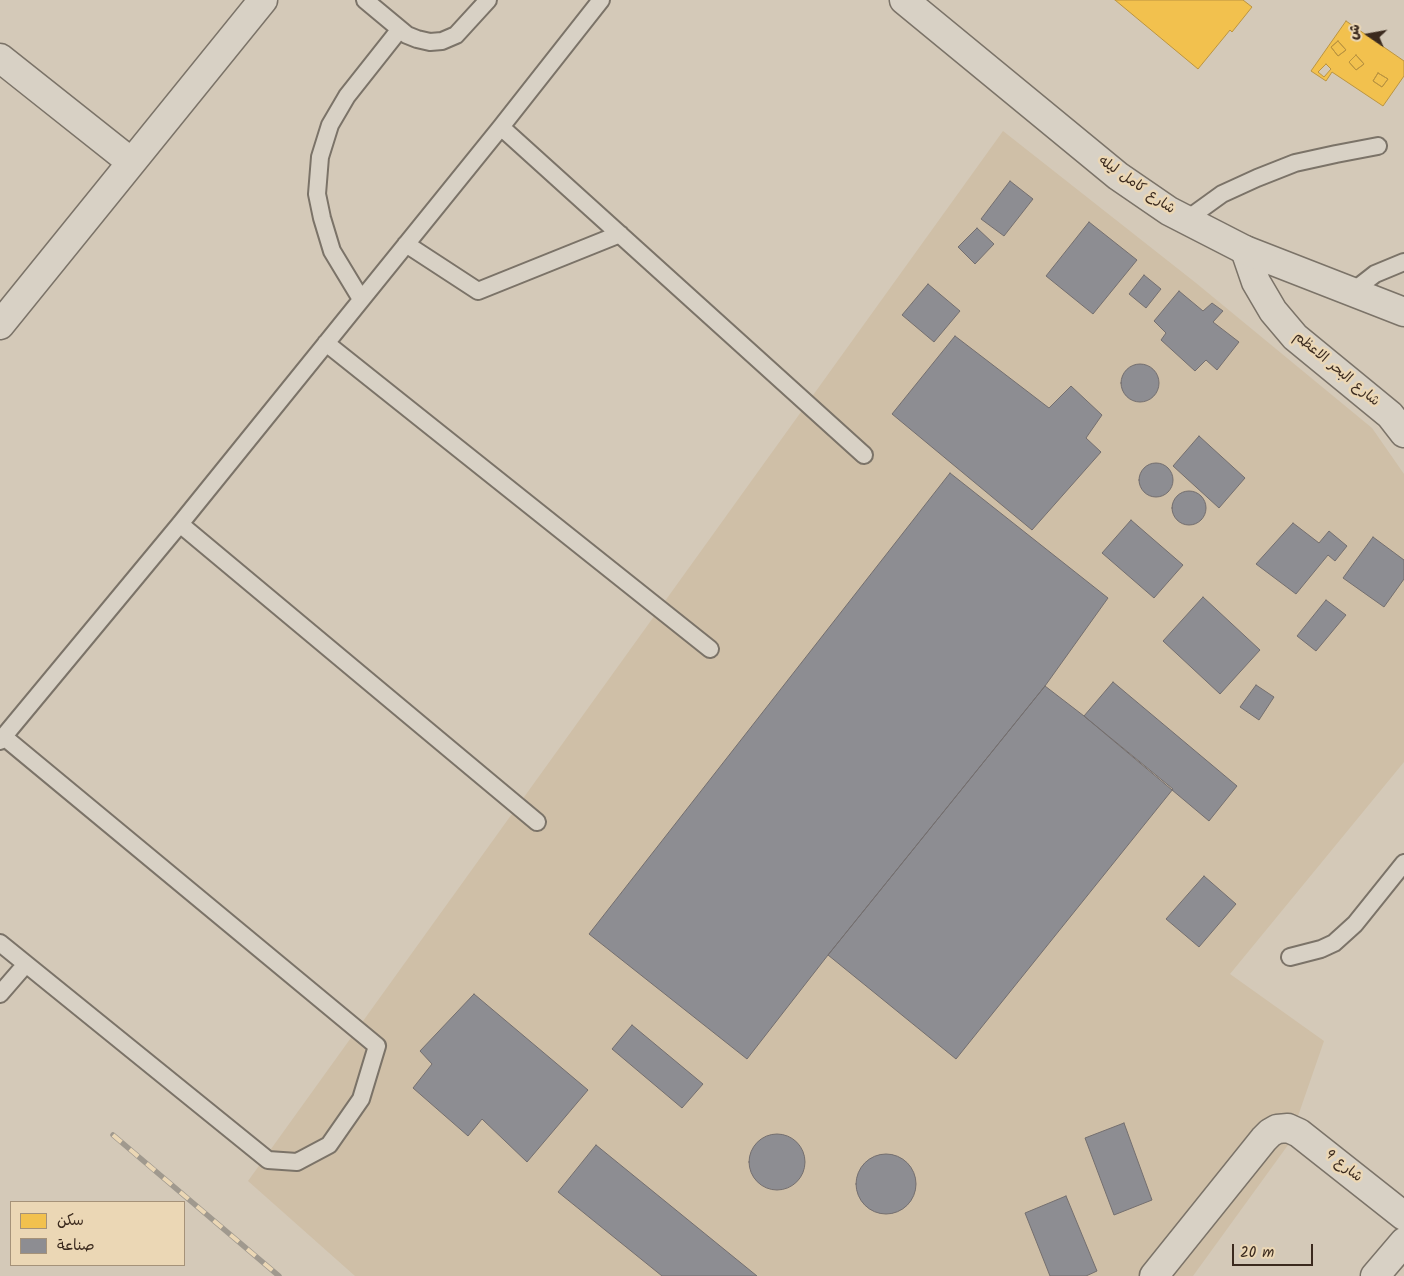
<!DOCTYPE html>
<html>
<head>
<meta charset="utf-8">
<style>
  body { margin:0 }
  #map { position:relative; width:1404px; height:1276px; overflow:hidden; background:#d4c9b8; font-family:Kalam,"Playpen Sans Arabic",sans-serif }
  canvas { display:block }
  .legend { position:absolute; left:10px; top:1201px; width:175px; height:65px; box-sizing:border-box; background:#ebd7b5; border:1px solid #a59279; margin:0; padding:6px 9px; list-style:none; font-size:15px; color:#3b2a1e }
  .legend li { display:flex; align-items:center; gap:10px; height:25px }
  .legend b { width:25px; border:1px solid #a59279 }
  .north { position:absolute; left:1344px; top:10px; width:50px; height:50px; -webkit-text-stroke:4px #ebd7b5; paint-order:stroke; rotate:282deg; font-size:14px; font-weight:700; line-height:20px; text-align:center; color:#3b2a1e }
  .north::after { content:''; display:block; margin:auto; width:18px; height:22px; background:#3b2a1e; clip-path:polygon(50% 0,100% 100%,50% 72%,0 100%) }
  .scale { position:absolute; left:1232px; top:1244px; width:81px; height:22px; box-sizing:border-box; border:2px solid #3b2a1e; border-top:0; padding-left:6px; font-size:15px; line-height:18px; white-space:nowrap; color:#3b2a1e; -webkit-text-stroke:4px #ebd7b5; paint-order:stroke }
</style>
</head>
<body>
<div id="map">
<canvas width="1404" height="1276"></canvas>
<ul class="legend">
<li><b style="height:14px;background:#f2c14e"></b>سكن</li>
<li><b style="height:14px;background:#8d8d92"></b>صناعة</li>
</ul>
<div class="north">ش</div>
<div class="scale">20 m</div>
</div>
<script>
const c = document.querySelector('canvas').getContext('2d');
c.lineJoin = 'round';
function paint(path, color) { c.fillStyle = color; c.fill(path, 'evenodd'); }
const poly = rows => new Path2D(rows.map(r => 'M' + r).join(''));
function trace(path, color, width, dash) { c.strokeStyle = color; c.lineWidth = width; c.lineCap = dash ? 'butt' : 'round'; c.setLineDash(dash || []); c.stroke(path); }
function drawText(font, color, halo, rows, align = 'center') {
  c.font = font + ' Kalam,"Playpen Sans Arabic",sans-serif'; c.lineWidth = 5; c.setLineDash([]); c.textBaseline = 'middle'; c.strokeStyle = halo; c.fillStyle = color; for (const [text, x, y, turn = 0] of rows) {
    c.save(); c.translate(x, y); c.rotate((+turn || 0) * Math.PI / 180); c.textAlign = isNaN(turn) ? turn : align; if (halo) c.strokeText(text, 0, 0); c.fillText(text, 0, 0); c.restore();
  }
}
paint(poly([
  [1003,131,1196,283,1372,428,1404,474,1404,762,1230,974,1324,1041,1288,1145,1193,1276,355,1276,248,1181]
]), '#cfbfa7');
const homes = poly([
  [1115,0,1243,0,1252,7,1232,32,1230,30,1198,69,1115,0],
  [1346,21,1404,61,1404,76,1383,106,1332,72,1326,81,1311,71,1346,21],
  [1338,41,1346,50,1338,56,1331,47,1338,41],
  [1356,55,1364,64,1356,70,1349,62,1356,55],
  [1378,73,1388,79,1382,87,1373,81,1378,73],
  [1338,41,1346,50,1338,56,1331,47,1338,41],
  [1356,55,1364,64,1356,70,1349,62,1356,55],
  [1326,64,1331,69,1324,77,1318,72,1326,64],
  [1378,73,1388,79,1382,87,1373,81,1378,73]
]);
paint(homes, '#f2c14e');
trace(homes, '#bb9440', 1);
const industry = poly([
  [1010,181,1033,199,1004,236,981,219,1010,181],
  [1089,222,1137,260,1093,314,1046,276,1089,222],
  [977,228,994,244,975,264,958,247,977,228],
  [1144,275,1161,289,1146,308,1129,294,1144,275],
  [928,284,960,311,934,342,902,315,928,284],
  [1179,291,1203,311,1212,303,1223,311,1213,322,1239,342,1217,370,1206,360,1195,371,1161,340,1166,333,1154,321,1179,291],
  [955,336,1049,408,1071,386,1102,415,1086,438,1101,452,1032,530,892,414,955,336],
  '1121 383a19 19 0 1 1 38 0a19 19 0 1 1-38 0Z',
  [1199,436,1245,478,1219,508,1173,466,1199,436],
  '1139 480a17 17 0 1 1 34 0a17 17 0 1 1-34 0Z',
  [950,473,1108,598,1045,686,828,955,747,1059,589,934,950,473],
  '1172 508a17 17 0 1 1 34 0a17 17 0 1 1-34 0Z',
  [1131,520,1183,565,1154,598,1102,553,1131,520],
  [1293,523,1319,543,1329,531,1347,546,1335,561,1328,555,1296,594,1256,564,1293,523],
  [1373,537,1404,560,1404,579,1384,607,1343,578,1373,537],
  [1203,597,1260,650,1220,694,1163,641,1203,597],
  [1326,600,1346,615,1316,651,1297,636,1326,600],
  [1113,682,1237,786,1209,821,1084,716,1113,682],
  [1256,685,1274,697,1259,720,1240,707,1256,685],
  [1045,686,1084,716,1173,789,956,1059,828,955,1045,686],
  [1204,876,1236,904,1199,947,1166,919,1204,876],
  [474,994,588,1090,527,1162,482,1119,468,1136,413,1088,432,1064,420,1051,474,994],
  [632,1025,703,1084,682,1108,612,1049,632,1025],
  [1124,1123,1152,1200,1114,1215,1085,1138,1124,1123],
  '749 1162a28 28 0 1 1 56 0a28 28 0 1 1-56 0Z',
  [596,1145,757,1276,662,1276,558,1192,596,1145],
  '856 1184a30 30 0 1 1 60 0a30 30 0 1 1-60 0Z',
  [1066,1196,1097,1271,1086,1276,1050,1276,1025,1213,1066,1196]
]);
paint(industry, '#8d8d92');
trace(industry, '#746f6f', 1);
const service = poly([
  [365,0,407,35,417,39,430,42,442,41,456,35,488,0],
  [501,127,864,455],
  [1186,220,1222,194,1257,178,1295,163,1336,154,1378,146],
  [406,244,478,291,620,234],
  [1352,292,1375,274,1404,262],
  [361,299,332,251,322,218,317,194,320,157,330,125,347,96,400,29],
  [326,343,710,649],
  [180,524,537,822],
  [0,741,180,524,501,127,601,0],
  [0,943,268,1160,297,1162,329,1145,361,1099,377,1046,4,737],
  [1290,957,1321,949,1334,943,1344,934,1355,924,1404,863],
  [0,994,26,964]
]);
const minor = poly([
  [0,58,131,162],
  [1245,250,1256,282,1273,311,1295,337,1390,415,1404,433],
  [0,325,263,0],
  [1154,1276,1264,1139,1270,1133,1277,1129,1288,1128,1299,1133,1404,1216],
  [1375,1276,1404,1242]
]);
const tertiary = poly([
  [904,0,1118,176,1169,211,1245,250,1404,312]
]);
trace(service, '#7b7368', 20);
trace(minor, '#7b7368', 31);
trace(tertiary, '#7b7368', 31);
trace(service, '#d8d1c5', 16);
trace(minor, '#d8d1c5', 28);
trace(tertiary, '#d8d1c5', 28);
const rail = poly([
  [113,1135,279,1276]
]);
trace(rail, '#a0998e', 5.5);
trace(rail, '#ebd7b5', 4, [11]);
drawText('14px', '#3b2a1e', '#ebd7b5', [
  ["شارع كامل ليله",1136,186,35],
  ["شارع البحر الاعظم",1336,370,40],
  ["شارع 9",1343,1167,38]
]);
</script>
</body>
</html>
